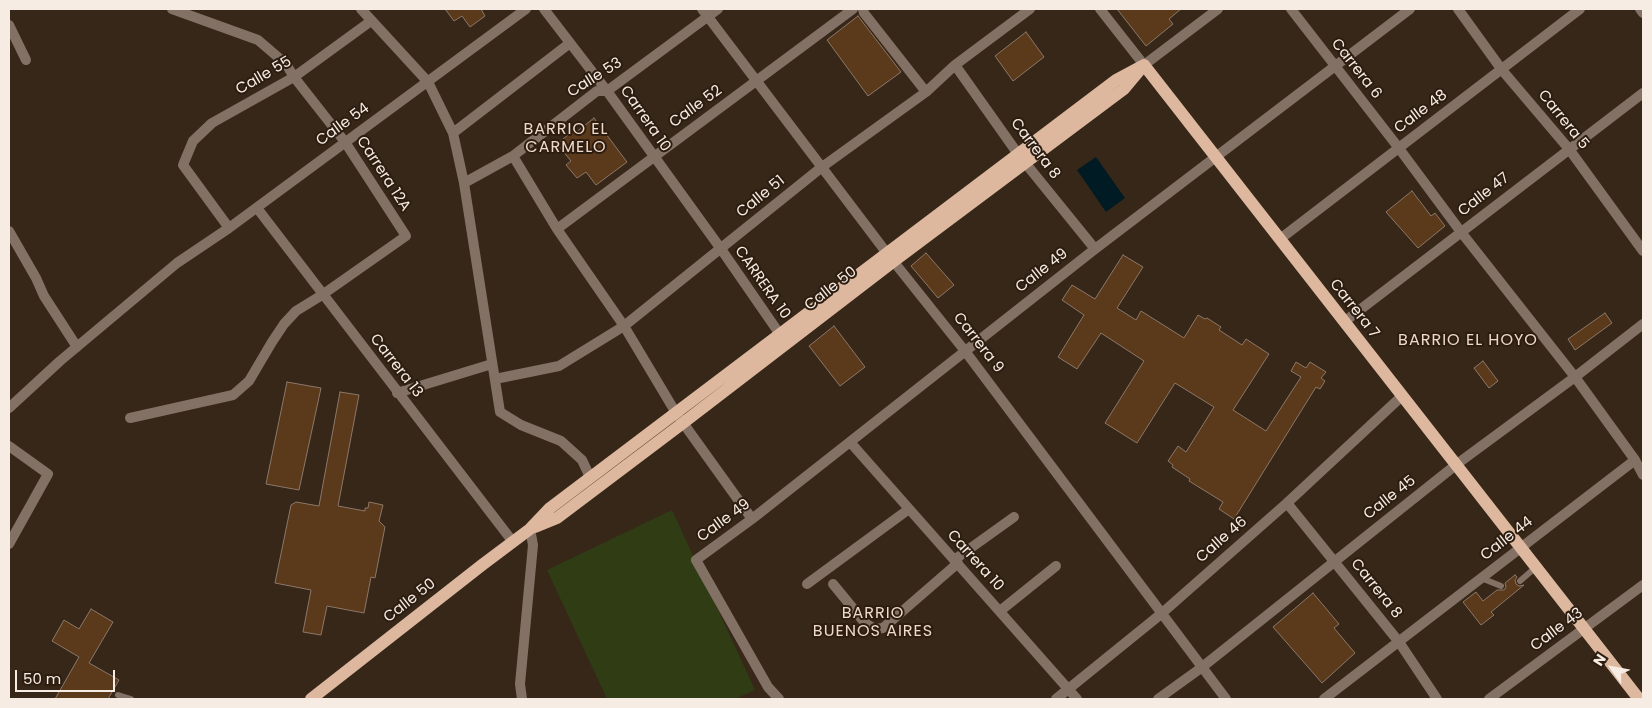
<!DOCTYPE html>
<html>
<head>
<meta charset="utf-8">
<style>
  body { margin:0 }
  #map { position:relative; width:1652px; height:708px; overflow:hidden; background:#372719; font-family:Poppins,sans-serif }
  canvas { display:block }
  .frame { position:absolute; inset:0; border:10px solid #f7ece3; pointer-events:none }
  .north { position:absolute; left:1587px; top:643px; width:50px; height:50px; -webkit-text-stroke:4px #2c1d10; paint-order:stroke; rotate:303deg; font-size:14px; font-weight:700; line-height:20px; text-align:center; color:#f7ece3 }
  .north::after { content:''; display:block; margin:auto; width:18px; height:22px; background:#f7ece3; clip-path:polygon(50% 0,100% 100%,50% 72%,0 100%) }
  .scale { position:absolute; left:15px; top:670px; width:100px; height:22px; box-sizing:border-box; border:2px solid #f7ece3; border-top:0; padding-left:6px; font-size:15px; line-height:18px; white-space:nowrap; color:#f7ece3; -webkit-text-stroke:4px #2c1d10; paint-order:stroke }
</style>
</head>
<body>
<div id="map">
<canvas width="1652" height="708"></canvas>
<div class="frame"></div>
<div class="north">N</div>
<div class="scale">50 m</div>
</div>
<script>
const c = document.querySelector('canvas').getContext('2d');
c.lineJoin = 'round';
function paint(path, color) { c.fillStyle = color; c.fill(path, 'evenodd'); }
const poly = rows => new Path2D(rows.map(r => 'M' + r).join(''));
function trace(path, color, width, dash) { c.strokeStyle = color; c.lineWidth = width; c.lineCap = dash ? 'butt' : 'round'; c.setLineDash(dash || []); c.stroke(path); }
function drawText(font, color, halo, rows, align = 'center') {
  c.font = font + ' Poppins,sans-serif'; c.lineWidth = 4; c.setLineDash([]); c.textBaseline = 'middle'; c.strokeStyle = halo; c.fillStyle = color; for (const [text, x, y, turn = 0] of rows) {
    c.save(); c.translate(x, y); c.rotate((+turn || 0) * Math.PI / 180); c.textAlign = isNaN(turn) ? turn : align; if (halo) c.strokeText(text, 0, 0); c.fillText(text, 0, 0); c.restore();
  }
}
paint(poly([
  [672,510,755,690,735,699,607,699,547,570]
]), '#303c13');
paint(poly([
  [1096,157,1125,198,1106,212,1077,170]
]), '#001b23');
const building = poly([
  [445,9,481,9,485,16,470,27,462,16,454,21,445,9],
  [1117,9,1181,9,1169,19,1173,24,1146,46,1117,9],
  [858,16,901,72,868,96,827,40,858,16],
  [1026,32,1044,57,1013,81,995,56,1026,32],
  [594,118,627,162,596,185,586,172,577,178,566,165,571,161,557,144,573,131,575,133,594,118],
  [1412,191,1431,216,1435,213,1445,226,1418,248,1386,212,1412,191],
  [926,253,954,285,938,298,911,266,926,253],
  [1123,255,1143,267,1117,308,1136,320,1141,311,1184,338,1198,315,1205,319,1207,318,1221,327,1219,330,1242,345,1246,339,1269,354,1233,410,1266,431,1301,377,1291,371,1296,362,1306,368,1310,362,1326,372,1321,378,1325,381,1320,389,1316,387,1234,519,1219,509,1223,502,1189,481,1190,479,1172,467,1173,465,1168,461,1178,446,1186,452,1214,407,1175,383,1137,443,1105,423,1144,361,1101,333,1077,369,1058,357,1084,315,1062,300,1072,285,1095,299,1123,255],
  [1605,313,1612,323,1575,350,1568,339,1605,313],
  [834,326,865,367,840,386,809,346,834,326],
  [1483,361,1498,381,1489,388,1474,368,1483,361],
  [287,382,321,388,299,490,266,484,287,382],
  [340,392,359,395,338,506,365,511,365,508,368,508,369,502,383,505,379,521,385,527,375,578,371,577,364,613,327,606,321,635,303,632,311,590,275,583,291,505,296,502,319,506,340,392],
  [1515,575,1517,577,1515,580,1516,584,1519,586,1524,585,1491,612,1494,615,1481,625,1463,602,1476,592,1483,601,1497,590,1504,590,1506,587,1505,583,1515,575],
  [1313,593,1339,624,1334,628,1355,653,1322,683,1273,627,1313,593],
  [91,609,113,622,89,663,119,680,108,699,55,699,79,657,52,641,64,620,79,629,91,609]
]);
paint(building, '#5b391b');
trace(building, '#8c7869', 1);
trace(poly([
  [1481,578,1501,586],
  [1520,581,1536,567],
  [118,695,131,699]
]), '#837165', 6);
trace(poly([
  [361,9,428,82,453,133,464,183,500,412,521,425,561,441,582,460,590,477],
  [544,9,607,91,721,249,779,333],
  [702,9,886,252,965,351,1226,699],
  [863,9,864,13,926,92],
  [1100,9,1144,65,1218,9],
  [1291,9,1398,147,1461,232,1575,377,1635,460,1643,475],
  [1458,9,1502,70,1569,149,1643,251],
  [1640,9,1643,13],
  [9,25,26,60],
  [955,65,1018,154,1095,249],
  [453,133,570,43],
  [513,156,557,229,624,326,676,413,752,519],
  [464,183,513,156,597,91,607,91,718,9],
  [257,208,513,542],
  [229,228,183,165,193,141,212,123,294,77,371,21],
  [557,229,853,9],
  [9,231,36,278,44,296,77,347],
  [1280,239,1580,9],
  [1344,322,1643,93],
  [495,379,559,366,624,326,822,167,926,92,955,65,1030,9],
  [397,393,492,364],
  [9,408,60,361,177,263,229,228,526,9],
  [130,418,233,395,249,381,272,342,284,324,296,311,322,295,406,236,345,142,294,77,286,64,258,40,172,9],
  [850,442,1077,699],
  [9,446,48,474,9,544],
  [1287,503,1399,642,1437,699],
  [954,560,1014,517],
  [807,584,909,509],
  [833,584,865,623,875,629,883,628,958,563],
  [1000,611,1056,566],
  [522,699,520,684,533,545,530,529],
  [779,699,768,687,696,560,752,519,1095,249,1410,9],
  [1056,699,1161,614,1287,503,1402,396],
  [1158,699,1201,668,1457,464,1575,377,1643,324],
  [1324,699,1635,460],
  [1489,699,1643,585]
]), '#837165', 10);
trace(poly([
  [1144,65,1639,699],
  [535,527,557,518,683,423,894,261,1124,89,1139,71],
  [311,699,482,565,530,529,550,508,1116,80,1144,65]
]), '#ddb89e', 12);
drawText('15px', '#f7ece3', '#2c1d10', [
  ["Carrera 6",1356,69,52],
  ["Calle 55",264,76,-30],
  ["Calle 53",595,78,-32],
  ["Calle 52",696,107,-36],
  ["Calle 48",1421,112,-37],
  ["Carrera 10",645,119,55],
  ["Carrera 5",1563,120,51],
  ["Calle 54",343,125,-36],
  ["Carrera 8",1035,149,53],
  ["Carrera 12A",383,174,57],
  ["Calle 47",1484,195,-38],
  ["Calle 51",761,197,-39],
  ["Calle 49",1042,271,-38],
  ["CARRERA 10",762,283,55],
  ["Calle 50",831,289,-38],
  ["Carrera 7",1354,309,52],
  ["Carrera 9",978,343,52],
  ["Carrera 13",396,366,52],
  ["Calle 45",1390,498,-38],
  ["Calle 49",724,521,-36],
  ["Calle 44",1507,539,-38],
  ["Calle 46",1222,540,-41],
  ["Carrera 10",975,561,48],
  ["Carrera 8",1376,589,51],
  ["Calle 50",410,601,-38],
  ["Calle 43",1557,630,-37]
]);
c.letterSpacing = '1px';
drawText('16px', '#efd9c8', '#2c1d10', [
  ["BARRIO EL",566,130],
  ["CARMELO",566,148],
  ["BARRIO EL HOYO",1468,341],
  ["BARRIO",873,614],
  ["BUENOS AIRES",873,632]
]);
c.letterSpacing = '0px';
</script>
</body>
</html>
